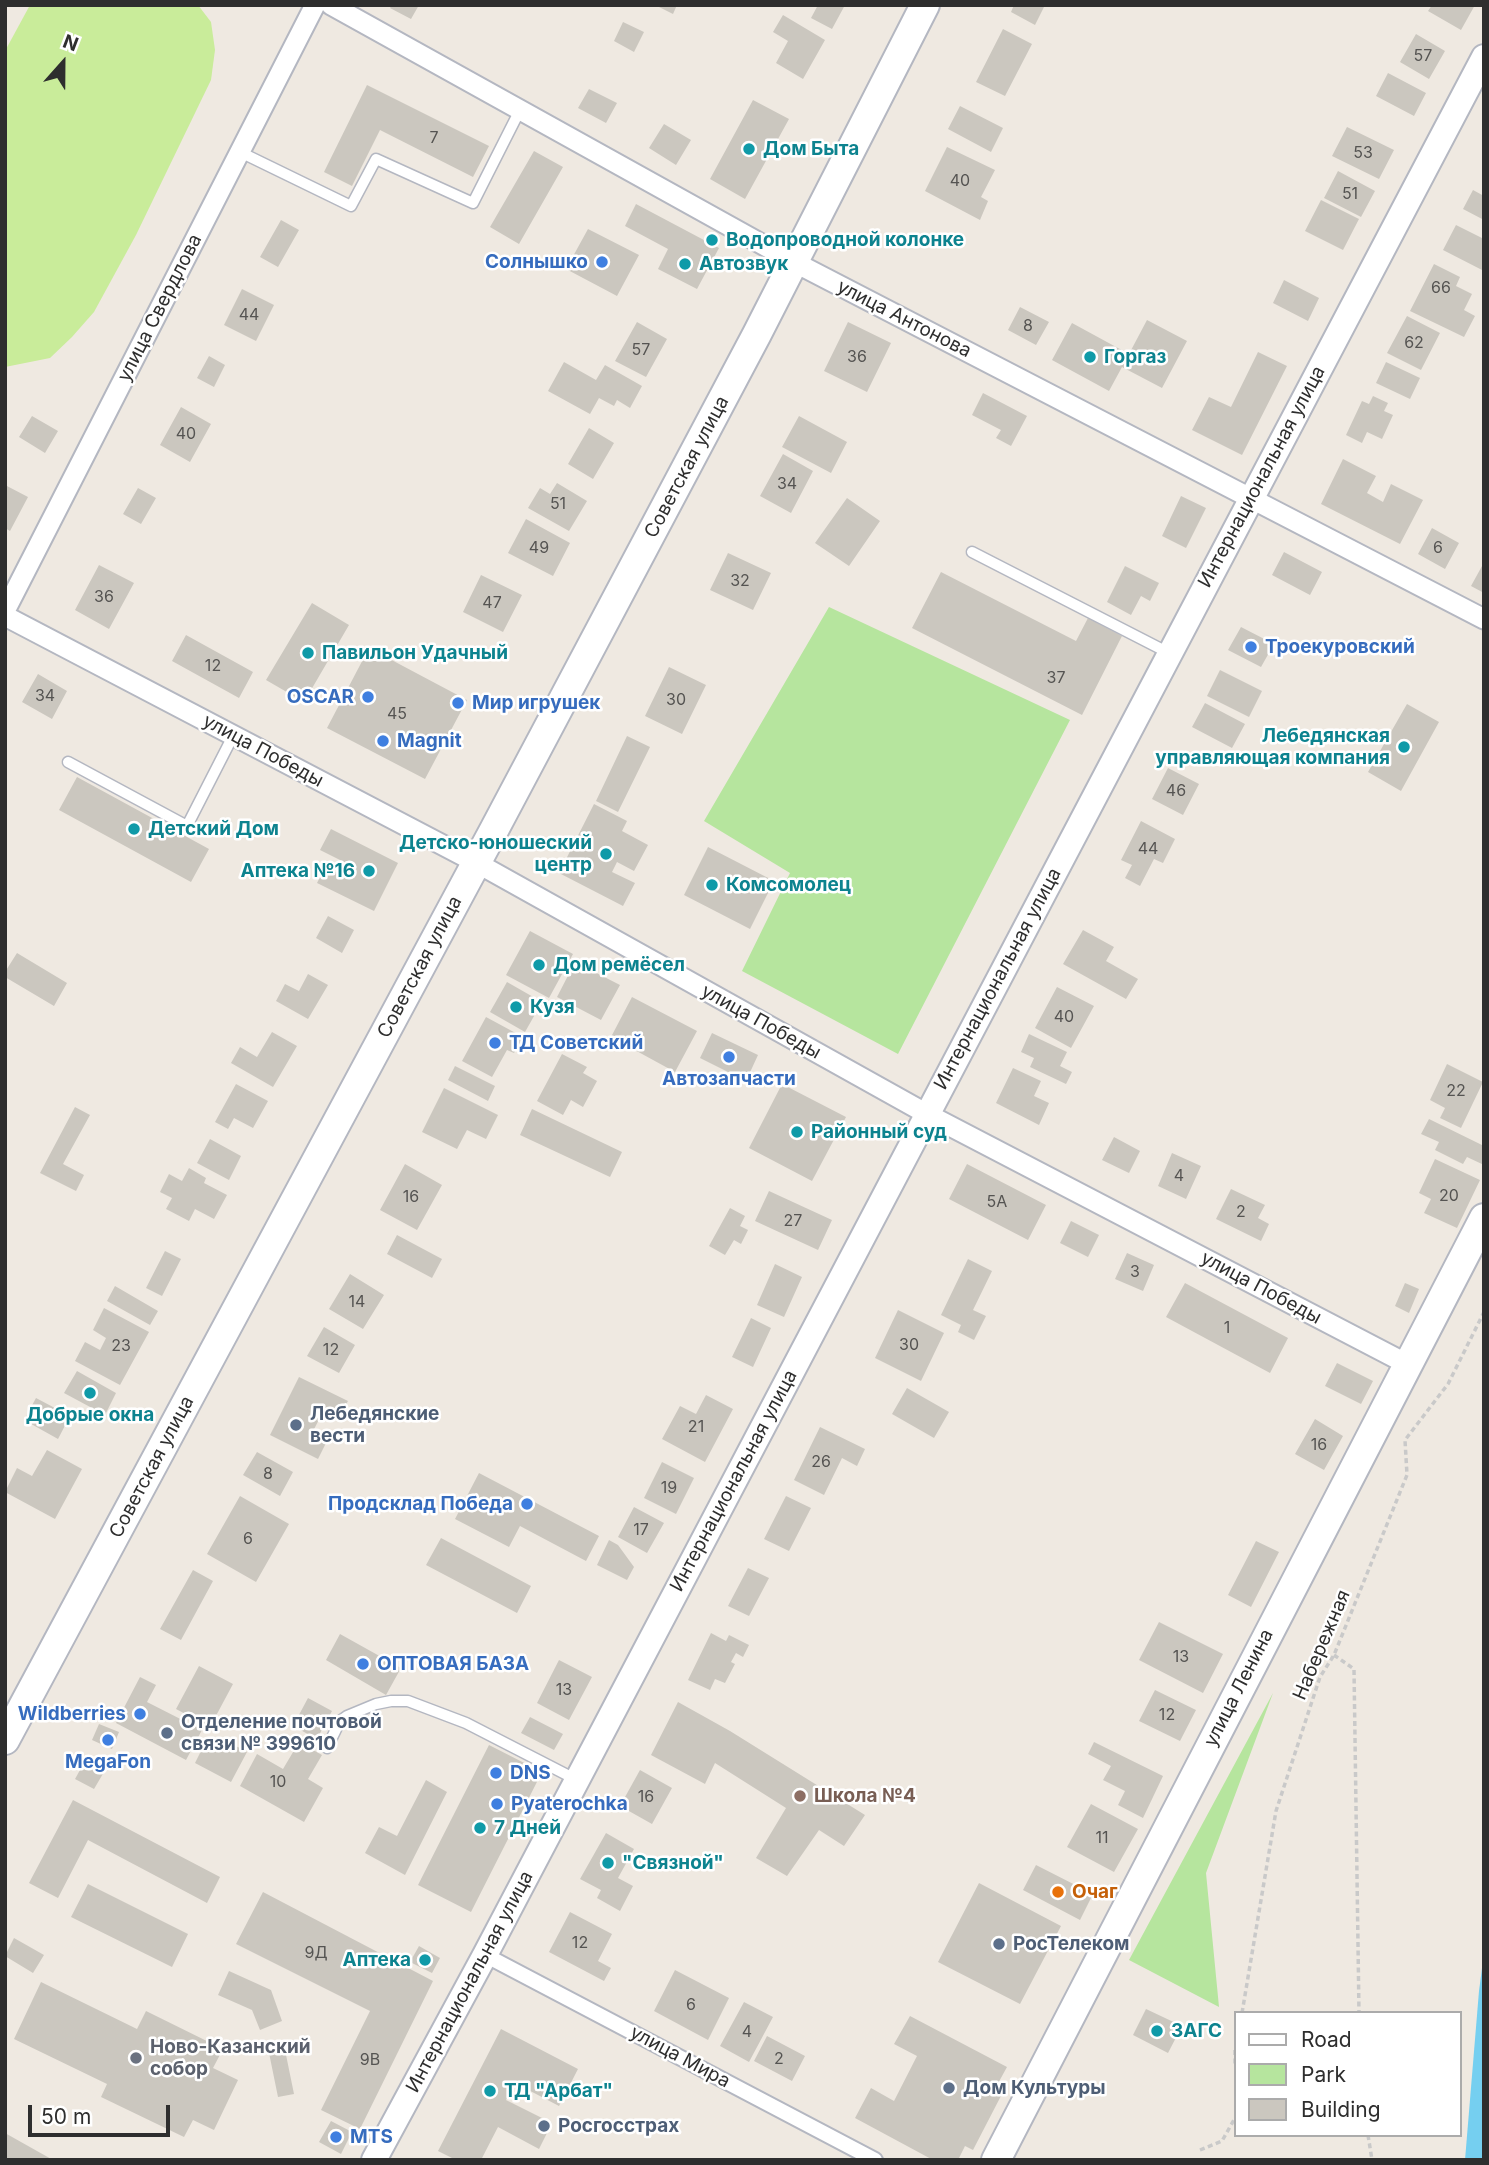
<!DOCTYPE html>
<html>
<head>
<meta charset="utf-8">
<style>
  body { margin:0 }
  #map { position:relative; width:1489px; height:2165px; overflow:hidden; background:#efe9e1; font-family:Inter,sans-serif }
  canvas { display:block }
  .frame { position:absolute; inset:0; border:7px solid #2e2e2e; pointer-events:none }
  .legend { position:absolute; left:1234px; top:2011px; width:228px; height:126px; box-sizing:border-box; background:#fff; border:2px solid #ababab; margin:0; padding:9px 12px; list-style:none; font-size:21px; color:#2e2e2e }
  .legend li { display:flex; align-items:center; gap:14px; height:35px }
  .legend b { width:35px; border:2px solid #ababab }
  .north { position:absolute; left:28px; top:28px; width:70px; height:70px; -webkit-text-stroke:5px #fff; paint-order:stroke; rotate:21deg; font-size:19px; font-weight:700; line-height:28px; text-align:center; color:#2e2e2e }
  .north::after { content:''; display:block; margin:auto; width:24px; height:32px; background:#2e2e2e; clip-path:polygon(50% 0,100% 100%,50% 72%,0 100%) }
  .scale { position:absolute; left:28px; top:2105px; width:142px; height:32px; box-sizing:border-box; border:4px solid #2e2e2e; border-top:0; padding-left:9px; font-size:21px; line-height:24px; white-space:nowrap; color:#2e2e2e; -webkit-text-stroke:5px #fff; paint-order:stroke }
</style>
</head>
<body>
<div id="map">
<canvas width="1489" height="2165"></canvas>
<div class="frame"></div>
<ul class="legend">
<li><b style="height:9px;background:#fff"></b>Road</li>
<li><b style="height:19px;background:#b6e59e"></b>Park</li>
<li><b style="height:19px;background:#cbc7bf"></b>Building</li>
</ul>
<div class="north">N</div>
<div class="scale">50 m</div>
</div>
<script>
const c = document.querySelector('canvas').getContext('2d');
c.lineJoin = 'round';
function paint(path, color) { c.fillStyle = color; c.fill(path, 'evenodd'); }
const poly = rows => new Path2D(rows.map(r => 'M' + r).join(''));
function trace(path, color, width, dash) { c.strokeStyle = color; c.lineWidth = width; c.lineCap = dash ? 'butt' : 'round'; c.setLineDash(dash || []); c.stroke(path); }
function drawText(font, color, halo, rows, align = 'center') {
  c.font = font + ' Inter,sans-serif'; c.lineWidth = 5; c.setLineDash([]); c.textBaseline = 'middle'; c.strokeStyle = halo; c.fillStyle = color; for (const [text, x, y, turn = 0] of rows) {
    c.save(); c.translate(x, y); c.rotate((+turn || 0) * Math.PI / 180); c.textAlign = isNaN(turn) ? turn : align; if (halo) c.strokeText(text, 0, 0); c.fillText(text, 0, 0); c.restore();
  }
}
paint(poly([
  [829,607,1070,720,898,1054,742,971,790,873,704,821],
  [1273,1693,1206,1873,1219,2007,1129,1960]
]), '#b6e59e');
paint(poly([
  [30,5,198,5,211,22,215,50,211,80,136,235,94,312,72,337,50,358,5,367,5,51]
]), '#c9ec9a');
paint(poly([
  [1484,1953,1484,2160,1465,2160,1479,1991]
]), '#75cff0');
paint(poly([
  [392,5,419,5,411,19,390,8],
  [655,5,677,5,673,14],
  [818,5,845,5,832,29,811,18],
  [1014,5,1045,5,1035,25,1011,12],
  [1432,5,1475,5,1461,30,1428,11],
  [783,15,825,40,803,79,776,63,788,41,773,32],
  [623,22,644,32,634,52,614,41],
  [1003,29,1032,44,1005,96,976,82],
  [1416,34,1445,51,1429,79,1400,62],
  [1388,73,1426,93,1414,116,1376,96],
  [367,85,489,146,473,177,380,130,352,186,324,172],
  [589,89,617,103,606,123,578,108],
  [753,100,789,119,745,199,710,179],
  [960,106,1003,128,991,152,948,129],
  [664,124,691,140,676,165,649,148],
  [1347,127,1394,150,1379,179,1332,156],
  [947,147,995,170,981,197,988,201,980,220,925,191],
  [534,151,563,167,519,244,490,227],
  [1338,171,1375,191,1361,217,1324,198],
  [1473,190,1484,196,1484,220,1463,209],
  [1321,200,1359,219,1343,250,1305,231],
  [636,204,719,248,697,289,658,269,668,249,625,226],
  [281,220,299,230,278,267,260,257],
  [1456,225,1484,239,1484,271,1443,250],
  [588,229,639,255,617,296,566,269],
  [1434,264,1460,277,1456,286,1472,294,1464,310,1475,316,1464,337,1410,311],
  [1284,280,1319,298,1308,321,1273,303],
  [242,289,274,305,256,341,224,325],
  [1020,307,1049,322,1036,345,1008,330],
  [1407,316,1440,333,1421,370,1387,353],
  [1147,320,1187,341,1162,388,1122,367,1109,391,1052,360,1072,323,1129,354],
  [637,322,667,339,646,377,615,361],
  [848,322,891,343,867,392,824,371],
  [1258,352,1287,366,1242,455,1192,430,1209,397,1231,407],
  [209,356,225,365,214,387,197,378],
  [564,362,596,380,605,365,642,386,630,408,617,400,614,406,599,398,590,414,548,391],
  [1386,362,1420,378,1410,399,1376,383],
  [983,393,1027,416,1011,446,996,438,1001,430,972,415],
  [1373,396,1388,403,1384,411,1393,415,1382,439,1367,432,1362,443,1346,435,1362,401,1369,404],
  [181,407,211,424,190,462,160,445],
  [32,416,58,431,45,453,19,437],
  [799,416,847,442,831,473,782,447],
  [589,428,614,443,593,479,568,464],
  [783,454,813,471,791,513,760,496],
  [1343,459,1376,476,1367,493,1383,502,1391,484,1423,500,1400,544,1321,504],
  [557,483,587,501,569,531,528,508,540,488,550,494],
  [5,485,28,497,10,531,5,528],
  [138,488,156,498,141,524,123,514],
  [1181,496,1206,508,1186,548,1162,536],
  [847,498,880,521,849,566,815,543],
  [526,519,570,543,553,576,508,553],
  [1432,528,1459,543,1445,569,1418,554],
  [1284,552,1322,572,1310,595,1272,575],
  [728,553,771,573,753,610,710,590],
  [99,565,134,583,109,629,75,610],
  [1125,566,1159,583,1150,601,1141,596,1131,615,1107,602],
  [1482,566,1484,567,1484,593,1471,586],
  [941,572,1076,641,1088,618,1122,636,1082,715,912,628],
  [481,575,522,595,503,632,463,612],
  [312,603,349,625,304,702,266,680],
  [1241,627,1274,644,1261,667,1228,650],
  [186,635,253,672,239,698,172,661],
  [369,648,467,700,425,779,327,728],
  [669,667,706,685,682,734,645,716],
  [1220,670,1262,691,1249,717,1207,696],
  [38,674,67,691,52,719,22,702],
  [1205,703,1245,724,1232,748,1192,727],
  [1407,704,1439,722,1401,791,1368,772],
  [627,736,650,747,618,812,596,801],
  [1168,768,1199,784,1183,815,1152,799],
  [77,777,209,849,191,882,59,810],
  [594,804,627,821,622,831,648,845,634,871,617,862,612,872,635,883,623,906,559,873],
  [1141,821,1175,839,1163,863,1154,859,1140,886,1125,878,1132,865,1121,860],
  [331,829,398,863,374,911,317,883,325,867,342,875,348,864,320,850],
  [708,847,774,881,750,929,684,895],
  [328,916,354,930,342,953,316,938],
  [1083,930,1114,947,1106,961,1138,979,1126,999,1063,964],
  [530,931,573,954,549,998,506,975],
  [17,953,67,983,54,1006,5,977,5,972],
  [575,962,620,985,601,1020,557,997],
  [308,974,328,985,308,1019,276,1001,285,984,299,991],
  [507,982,542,1002,525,1032,490,1012],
  [1057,987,1094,1006,1071,1048,1035,1028],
  [632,997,697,1031,675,1072,611,1037],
  [486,1017,523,1037,514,1053,507,1050,492,1077,462,1061],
  [272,1032,297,1046,273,1087,231,1063,240,1047,257,1057],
  [712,1033,758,1055,746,1081,700,1058],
  [1029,1034,1067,1052,1060,1066,1072,1072,1066,1084,1030,1067,1034,1058,1021,1052],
  [562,1054,587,1067,583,1073,597,1081,583,1107,571,1100,563,1115,537,1101],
  [1447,1064,1483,1082,1461,1128,1440,1118,1445,1108,1430,1100],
  [455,1066,495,1086,488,1101,448,1080],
  [1013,1068,1041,1081,1034,1096,1049,1103,1039,1125,996,1103],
  [236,1084,268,1101,253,1128,234,1118,228,1129,215,1122],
  [782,1084,846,1117,812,1181,749,1148],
  [444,1088,498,1115,486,1139,467,1130,457,1149,422,1132],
  [75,1107,90,1115,63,1164,84,1175,76,1191,40,1173],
  [532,1109,622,1152,610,1177,520,1135],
  [1429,1119,1484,1146,1484,1165,1467,1157,1463,1164,1435,1150,1439,1142,1421,1134],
  [1114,1137,1140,1151,1129,1173,1102,1160],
  [210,1139,241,1156,229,1180,197,1163],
  [1172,1153,1201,1166,1186,1199,1158,1186],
  [1435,1159,1480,1180,1457,1228,1424,1213,1431,1199,1419,1193],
  [405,1164,442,1185,417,1230,380,1210],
  [967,1164,1046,1205,1028,1240,949,1199],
  [189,1168,206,1178,204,1183,227,1195,214,1219,195,1209,189,1221,166,1209,172,1198,160,1192,169,1174,182,1181],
  [1231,1189,1265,1205,1258,1218,1269,1224,1261,1241,1216,1219],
  [769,1191,832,1220,818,1250,755,1221],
  [730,1208,745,1216,740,1226,748,1230,741,1244,734,1240,725,1255,709,1246],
  [1071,1221,1099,1235,1088,1257,1060,1243],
  [397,1235,442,1259,432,1278,387,1254],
  [165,1251,181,1259,162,1296,146,1288],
  [1127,1253,1154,1265,1143,1291,1115,1279],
  [968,1259,992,1271,973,1310,986,1316,974,1340,958,1332,961,1325,941,1315],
  [775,1264,802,1277,784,1317,757,1305],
  [350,1274,384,1295,363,1329,329,1309],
  [1185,1283,1288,1338,1270,1373,1166,1317],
  [1405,1283,1419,1289,1409,1313,1395,1306],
  [115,1286,158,1311,150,1325,107,1301],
  [104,1308,149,1332,120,1385,75,1361,85,1342,100,1350,106,1338,93,1330],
  [898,1310,944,1333,921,1381,875,1358],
  [751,1318,771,1328,753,1367,732,1357],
  [324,1327,355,1345,339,1373,307,1356],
  [1337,1363,1373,1381,1361,1404,1325,1386],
  [77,1371,116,1393,105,1415,64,1393],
  [299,1377,348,1401,340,1415,325,1408,311,1435,326,1443,318,1459,270,1435],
  [907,1388,949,1412,934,1438,892,1414],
  [706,1395,733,1409,705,1462,662,1439,680,1406,696,1414],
  [36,1398,70,1416,58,1439,24,1420],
  [1315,1419,1343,1436,1324,1470,1295,1454],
  [820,1427,865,1449,857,1466,842,1458,824,1495,794,1480],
  [47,1450,82,1469,55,1519,5,1492,17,1468,32,1476],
  [257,1452,293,1472,280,1496,243,1475],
  [662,1462,694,1478,676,1514,644,1498],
  [479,1473,599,1536,586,1561,520,1526,509,1547,455,1519],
  [240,1496,289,1524,256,1582,207,1554],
  [786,1496,811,1508,789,1551,764,1539],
  [634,1507,664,1523,647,1553,618,1537],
  [441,1538,531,1586,517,1613,426,1565],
  [609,1540,618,1545,634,1567,627,1580,597,1565],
  [1256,1541,1279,1552,1251,1607,1228,1595],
  [748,1568,769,1578,749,1616,728,1606],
  [193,1570,213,1581,181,1640,160,1629],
  [1159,1622,1223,1654,1203,1693,1139,1660],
  [711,1633,726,1641,729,1635,749,1645,743,1657,736,1653,731,1662,735,1664,725,1683,715,1679,710,1690,688,1680],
  [340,1634,401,1668,386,1695,326,1660],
  [559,1660,592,1677,569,1720,537,1703],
  [199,1666,233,1684,210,1727,176,1709],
  [140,1677,156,1685,147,1702,202,1730,186,1760,116,1723],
  [1155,1690,1196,1710,1180,1741,1139,1721],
  [308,1698,332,1711,317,1739,293,1726],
  [678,1702,730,1731,865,1815,844,1846,819,1830,787,1876,756,1858,786,1808,715,1763,705,1784,651,1755],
  [530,1717,563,1734,554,1750,521,1733],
  [99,1724,119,1732,112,1749,92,1740],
  [207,1739,220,1746,223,1739,247,1752,231,1782,195,1763],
  [299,1742,322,1755,308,1779,323,1788,304,1822,240,1786,257,1754,283,1769],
  [1094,1742,1163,1776,1143,1818,1118,1805,1125,1791,1103,1780,1111,1766,1088,1754],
  [489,1745,542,1772,471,1912,418,1885],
  [85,1761,104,1772,94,1789,75,1779],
  [640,1770,672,1788,652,1824,620,1806],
  [426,1780,447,1792,405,1875,365,1853,379,1827,397,1836],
  [73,1800,220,1877,207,1903,88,1840,58,1898,29,1883],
  [1091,1804,1138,1829,1114,1872,1067,1847],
  [606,1833,634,1849,618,1878,633,1886,620,1911,597,1898,601,1890,580,1879],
  [1036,1865,1093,1894,1080,1920,1023,1890],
  [979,1883,1061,1926,1020,2004,938,1962],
  [88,1884,188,1934,172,1967,71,1917],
  [263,1892,433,1981,360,2129,321,2110,370,2011,236,1944],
  [570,1912,612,1934,598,1961,611,1968,604,1981,549,1952],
  [14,1938,44,1955,33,1973,5,1956],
  [419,1946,440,1958,432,1973,410,1962],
  [675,1970,729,1998,708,2040,654,2011],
  [229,1971,271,1990,282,2021,260,2030,252,2010,218,1995],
  [41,1982,137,2029,146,2011,223,2049,213,2068,238,2080,214,2130,193,2120,184,2137,101,2097,107,2084,14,2039],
  [744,2002,773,2017,749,2062,720,2046],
  [1146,2009,1182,2026,1168,2053,1133,2035],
  [910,2016,1007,2067,996,2087,1003,2092,973,2150,965,2146,958,2160,933,2160,855,2118,871,2088,894,2101,917,2056,894,2044],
  [501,2029,578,2069,559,2106,515,2083,506,2100,552,2123,539,2149,498,2127,481,2160,456,2160,438,2151],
  [767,2036,805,2056,792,2081,754,2061],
  [284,2045,294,2094,278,2097,268,2048],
  [331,2121,352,2132,341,2154,319,2142],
  [5,2133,53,2160,5,2160]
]), '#cbc7bf');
const service = poly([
  [240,152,351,206,376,159,473,203,520,110],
  [972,552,1169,653],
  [68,762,187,826,233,736],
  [327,1748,340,1721,347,1716,376,1704,391,1701,408,1701,466,1723,577,1780]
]);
const pedestrian = poly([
  [485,1955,875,2160]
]);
const minor = poly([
  [331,5,794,262,1484,619],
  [5,611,315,5],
  [5,616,477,863,927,1114,1407,1364]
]);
const tertiary = poly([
  [374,2160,485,1955,1484,57]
]);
const secondary = poly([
  [5,1740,494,830,757,334,925,5],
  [996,2160,1484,1218]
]);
trace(service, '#b4b7c1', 13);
trace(pedestrian, '#b4b7c1', 18);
trace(minor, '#b4b7c1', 23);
trace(tertiary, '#b4b7c1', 28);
trace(secondary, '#b4b7c1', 32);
trace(poly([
  [1334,1655,1354,1669,1359,2013],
  [1242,2013,1276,1811,1320,1677,1334,1655,1407,1475,1405,1440,1448,1384,1484,1312],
  [1235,2050,1235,2064],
  [1368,2135,1372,2160],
  [1200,2150,1222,2141,1235,2118]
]), '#c9c9c9', 3.5, [5, 3.5]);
trace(service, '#fff', 10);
trace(pedestrian, '#fff', 14);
trace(minor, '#fff', 19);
trace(tertiary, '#fff', 24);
trace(secondary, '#fff', 28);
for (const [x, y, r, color] of [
  [749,149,7,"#0f9aa8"],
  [712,240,7,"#0f9aa8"],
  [602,262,7,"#3f7fe0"],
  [685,264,7,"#0f9aa8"],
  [1090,357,7,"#0f9aa8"],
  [1251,647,7,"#3f7fe0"],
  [308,653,7,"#0f9aa8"],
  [368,697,7,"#3f7fe0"],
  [458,703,7,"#3f7fe0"],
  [383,741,7,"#3f7fe0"],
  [1404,747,7,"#0f9aa8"],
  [134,829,7,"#0f9aa8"],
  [606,854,7,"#0f9aa8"],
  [369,871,7,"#0f9aa8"],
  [712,885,7,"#0f9aa8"],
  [539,965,7,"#0f9aa8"],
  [516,1007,7,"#0f9aa8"],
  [495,1043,7,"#3f7fe0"],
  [729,1057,7,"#3f7fe0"],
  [797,1132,7,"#0f9aa8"],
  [90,1393,7,"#0f9aa8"],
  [296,1425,7,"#5c6f8a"],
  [527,1504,7,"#3f7fe0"],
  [363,1664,7,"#3f7fe0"],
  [140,1714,7,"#3f7fe0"],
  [167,1733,7,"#5c6f8a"],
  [108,1740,7,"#3f7fe0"],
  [496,1773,7,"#3f7fe0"],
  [800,1796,7,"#8d6e63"],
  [497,1804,7,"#3f7fe0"],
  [480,1828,7,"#0f9aa8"],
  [608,1863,7,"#0f9aa8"],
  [1058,1892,7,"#e8710a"],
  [999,1944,7,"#5c6f8a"],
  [425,1960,7,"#0f9aa8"],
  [1157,2031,7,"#0f9aa8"],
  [136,2058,7,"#6b7280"],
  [949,2088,7,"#5c6f8a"],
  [490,2091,7,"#0f9aa8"],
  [544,2126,7,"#5c6f8a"],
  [336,2137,7,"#3f7fe0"]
]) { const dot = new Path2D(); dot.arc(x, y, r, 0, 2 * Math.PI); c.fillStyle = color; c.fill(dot); trace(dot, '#fff', 2.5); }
drawText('16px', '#555452', null, [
  ["57",1423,56],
  ["7",434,138],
  ["53",1363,153],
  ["40",960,181],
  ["51",1350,194],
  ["66",1441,288],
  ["44",249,315],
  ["8",1028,326],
  ["62",1414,343],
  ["57",641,350],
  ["36",857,357],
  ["40",186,434],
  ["34",787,484],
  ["51",558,504],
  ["49",539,548],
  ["6",1438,548],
  ["32",740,581],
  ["36",104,597],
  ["47",492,603],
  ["12",213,666],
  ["37",1056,678],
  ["34",45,696],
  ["30",676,700],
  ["45",397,714],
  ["46",1176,791],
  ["44",1148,849],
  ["40",1064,1017],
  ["22",1456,1091],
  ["4",1179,1176],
  ["20",1449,1196],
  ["16",411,1197],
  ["5А",997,1202],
  ["2",1241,1212],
  ["27",793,1221],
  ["3",1135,1272],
  ["14",357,1302],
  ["1",1227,1328],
  ["30",909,1345],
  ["23",121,1346],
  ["12",331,1350],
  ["21",696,1427],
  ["16",1319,1445],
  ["26",821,1462],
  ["8",268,1474],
  ["19",669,1488],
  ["17",641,1530],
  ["6",248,1539],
  ["13",1181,1657],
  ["13",564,1690],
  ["12",1167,1715],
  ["10",278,1782],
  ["16",646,1797],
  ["11",1102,1838],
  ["12",580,1943],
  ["9Д",316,1953],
  ["6",691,2005],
  ["4",747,2032],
  ["2",779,2059],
  ["9В",370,2060]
]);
drawText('bold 19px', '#0d838f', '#fff', [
  ["Дом Быта",763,149],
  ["Водопроводной колонке",726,240],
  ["Автозвук",699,264],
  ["Горгаз",1104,357],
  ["Павильон Удачный",322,653],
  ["Лебедянская",1390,736,"right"],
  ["управляющая компания",1390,758,"right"],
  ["Детский Дом",148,829],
  ["Детско-юношеский",592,843,"right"],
  ["центр",592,865,"right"],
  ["Аптека №16",355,871,"right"],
  ["Комсомолец",726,885],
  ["Дом ремёсел",553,965],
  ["Кузя",530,1007],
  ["Районный суд",811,1132],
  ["Добрые окна",90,1415,"center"],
  ["7 Дней",494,1828],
  ["\"Связной\"",622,1863],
  ["Аптека",411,1960,"right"],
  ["ЗАГС",1171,2031],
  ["ТД \"Арбат\"",504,2091]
], 'left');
drawText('bold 19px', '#366cbe', '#fff', [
  ["Солнышко",588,262,"right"],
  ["Троекуровский",1265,647],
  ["OSCAR",354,697,"right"],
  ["Мир игрушек",472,703],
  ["Magnit",397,741],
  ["ТД Советский",509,1043],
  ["Автозапчасти",729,1079,"center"],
  ["Продсклад Победа",513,1504,"right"],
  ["ОПТОВАЯ БАЗА",377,1664],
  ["Wildberries",126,1714,"right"],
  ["MegaFon",108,1762,"center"],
  ["DNS",510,1773],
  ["Pyaterochka",511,1804],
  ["MTS",350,2137]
], 'left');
drawText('19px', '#2e2e2e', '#fff', [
  ["улица Свердлова",160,308,-63],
  ["улица Антонова",904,319,27],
  ["Советская улица",687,467,-62],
  ["Интернациональная улица",1262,477,-62],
  ["улица Победы",263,751,28],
  ["Советская улица",420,967,-62],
  ["Интернациональная улица",998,979,-62],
  ["улица Победы",761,1022,29],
  ["улица Победы",1261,1288,28],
  ["Советская улица",152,1467,-62],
  ["Интернациональная улица",734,1481,-62],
  ["Набережная",1322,1645,-67],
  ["улица Ленина",1239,1688,-63],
  ["Интернациональная улица",470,1982,-62],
  ["улица Мира",680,2057,28]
]);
drawText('bold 19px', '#4e5e75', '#fff', [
  ["Лебедянские",310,1414],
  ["вести",310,1436],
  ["Отделение почтовой",181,1722],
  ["связи № 399610",181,1744],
  ["РосТелеком",1013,1944],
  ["Дом Культуры",963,2088],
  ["Росгосстрах",558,2126]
], 'left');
drawText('bold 19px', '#785e54', '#fff', [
  ["Школа №4",814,1796]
], 'left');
drawText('bold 19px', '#c56008', '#fff', [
  ["Очаг",1072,1892]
], 'left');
drawText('bold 19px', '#5b616d', '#fff', [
  ["Ново-Казанский",150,2047],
  ["собор",150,2069]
], 'left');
</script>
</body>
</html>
